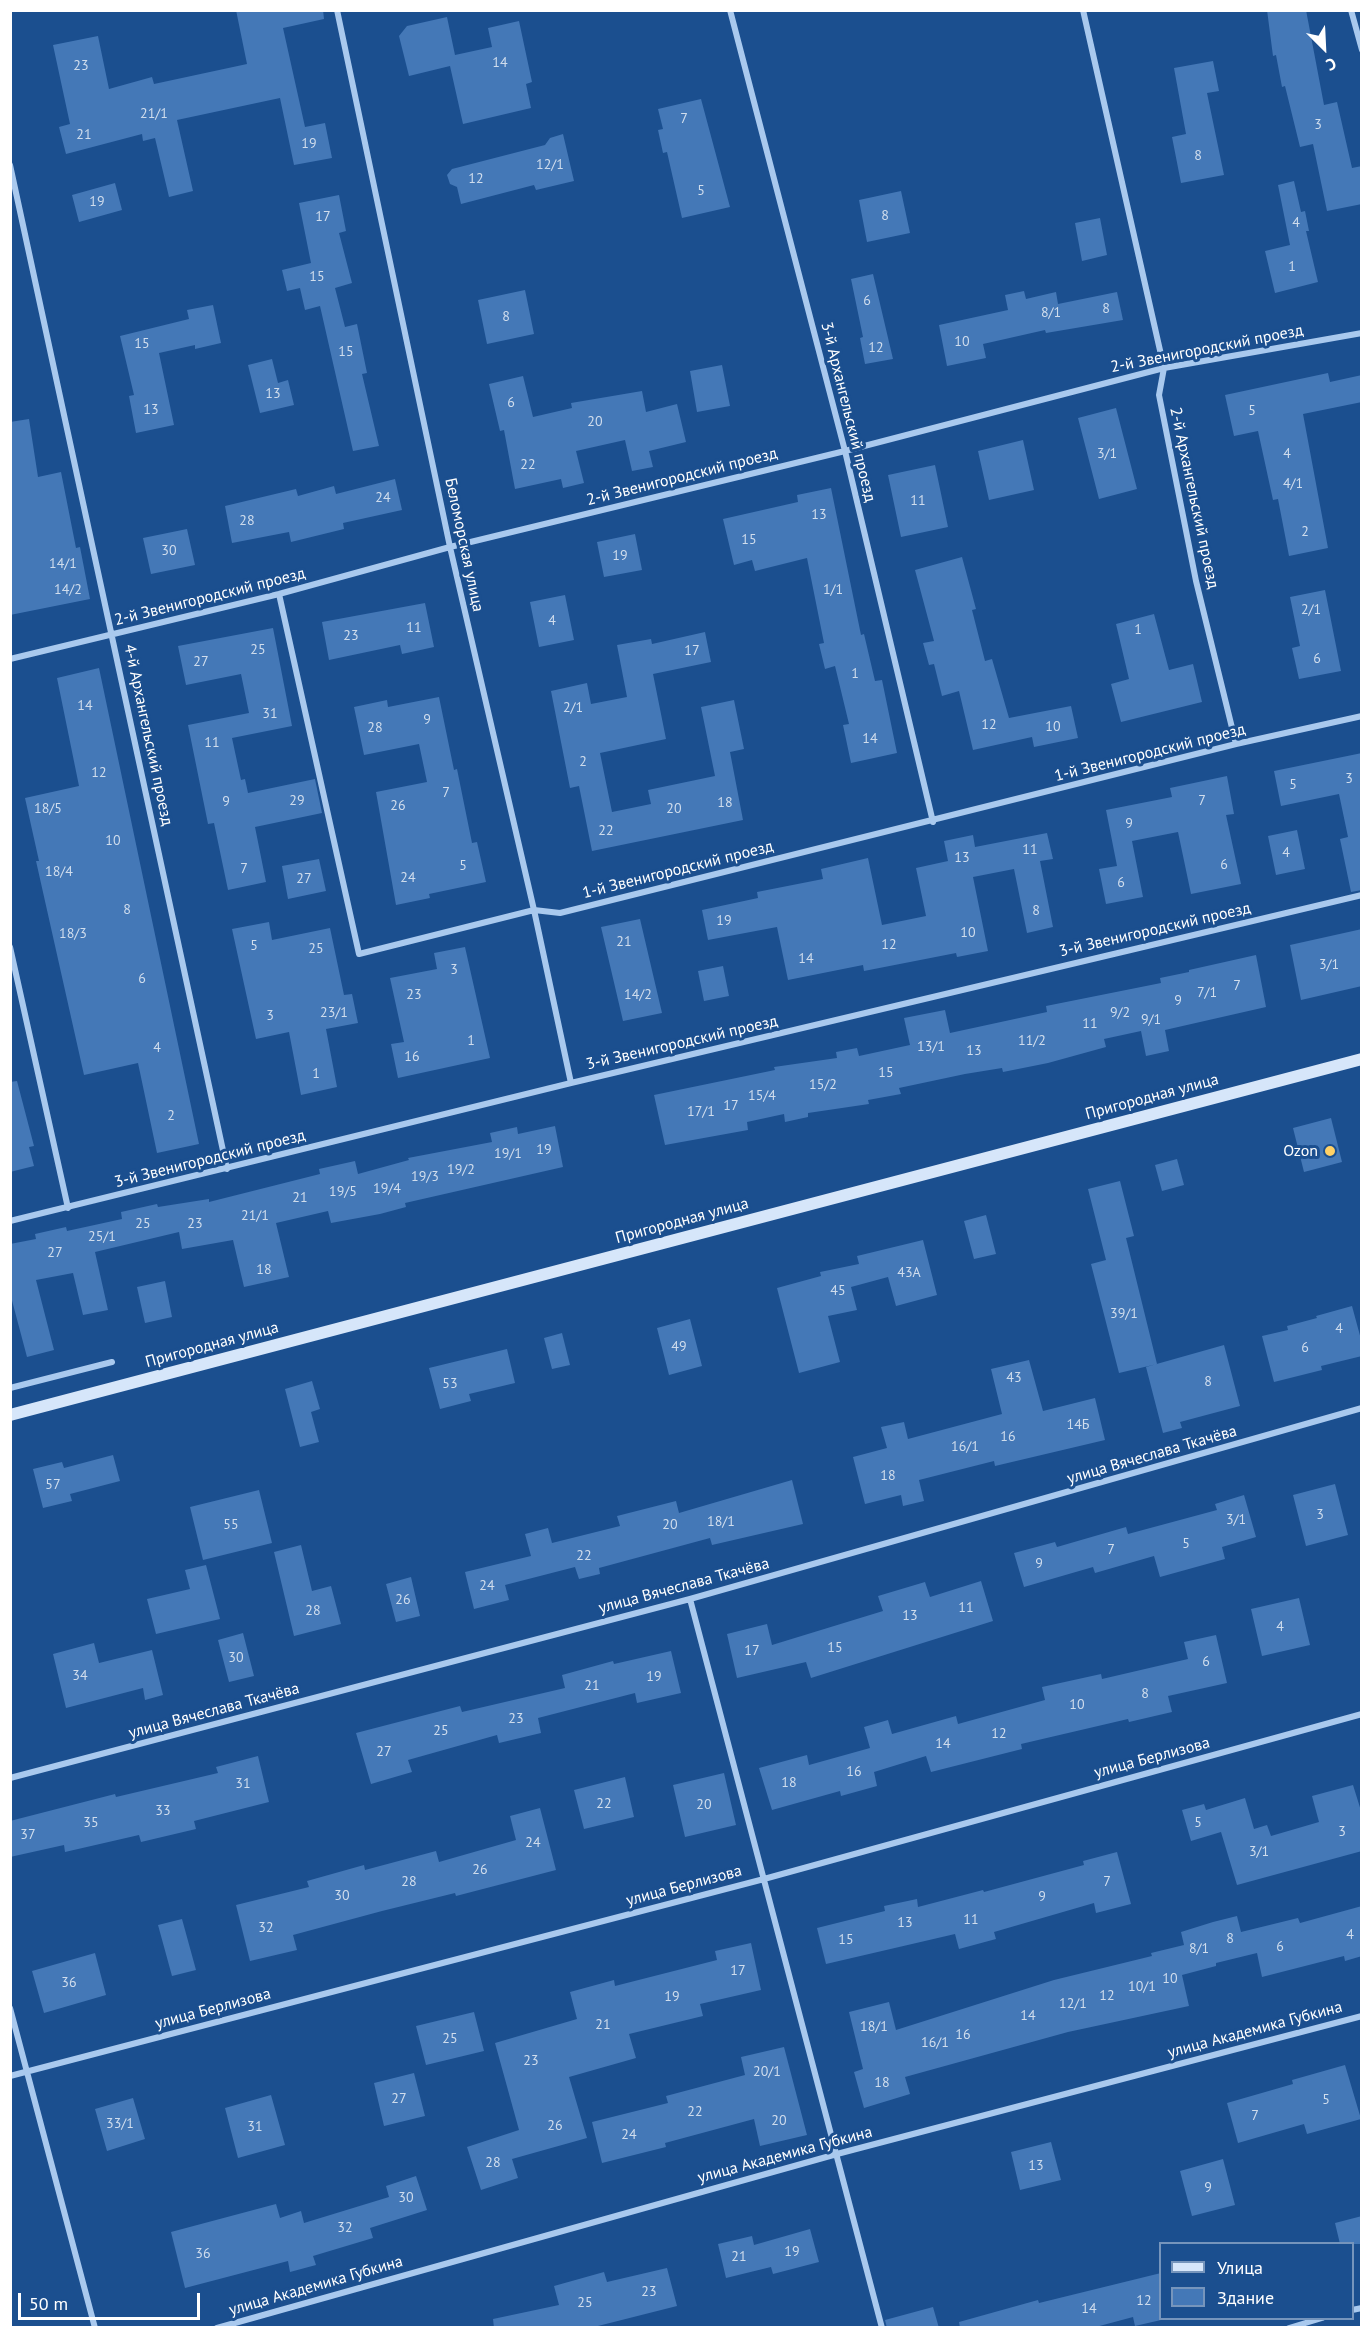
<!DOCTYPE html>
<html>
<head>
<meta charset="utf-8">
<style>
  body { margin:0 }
  #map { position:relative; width:1372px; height:2338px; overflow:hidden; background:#1b4f8f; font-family:"PT Sans",sans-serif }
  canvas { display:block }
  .frame { position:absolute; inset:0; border:12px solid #fff; pointer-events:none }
  .legend { position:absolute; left:1159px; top:2242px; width:195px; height:78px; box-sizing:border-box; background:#1b4f8f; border:2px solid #7695bc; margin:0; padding:8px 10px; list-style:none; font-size:18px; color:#fff }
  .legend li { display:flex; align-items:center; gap:12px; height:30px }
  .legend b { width:30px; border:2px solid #7695bc }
  .north { position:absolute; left:1294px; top:18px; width:60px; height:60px; -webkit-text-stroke:4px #1b4f8f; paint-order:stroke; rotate:156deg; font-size:16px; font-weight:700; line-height:24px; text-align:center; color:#fff }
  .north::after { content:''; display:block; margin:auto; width:21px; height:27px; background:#fff; clip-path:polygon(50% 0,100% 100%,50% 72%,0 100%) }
  .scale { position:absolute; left:18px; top:2293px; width:182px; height:27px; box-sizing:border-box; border:3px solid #fff; border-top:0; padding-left:8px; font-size:18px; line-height:21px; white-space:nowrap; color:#fff; -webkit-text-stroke:4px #1b4f8f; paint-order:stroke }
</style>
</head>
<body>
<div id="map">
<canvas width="1372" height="2338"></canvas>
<div class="frame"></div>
<ul class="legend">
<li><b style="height:8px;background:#d6e6fa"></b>Улица</li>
<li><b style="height:16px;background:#4478b7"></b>Здание</li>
</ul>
<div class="north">С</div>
<div class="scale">50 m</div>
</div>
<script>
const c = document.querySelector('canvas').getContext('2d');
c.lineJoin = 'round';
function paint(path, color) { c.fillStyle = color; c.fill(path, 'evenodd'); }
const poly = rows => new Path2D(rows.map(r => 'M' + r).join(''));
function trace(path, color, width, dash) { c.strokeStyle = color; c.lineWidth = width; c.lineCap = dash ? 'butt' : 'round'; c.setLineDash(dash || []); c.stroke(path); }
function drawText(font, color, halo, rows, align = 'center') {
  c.font = font + ' "PT Sans",sans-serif'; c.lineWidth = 6; c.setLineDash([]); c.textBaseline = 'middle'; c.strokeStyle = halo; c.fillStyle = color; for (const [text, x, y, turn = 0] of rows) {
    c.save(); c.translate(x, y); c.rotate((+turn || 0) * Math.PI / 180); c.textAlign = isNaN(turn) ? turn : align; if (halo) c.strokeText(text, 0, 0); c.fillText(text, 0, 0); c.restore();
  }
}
paint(poly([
  [236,10,323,10,324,19,283,28,305,127,325,123,332,158,294,165,280,98,177,120,193,191,169,197,155,138,143,141,142,134,66,154,59,127,70,124,53,45,98,36,109,89,152,77,154,84,247,64],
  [1267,10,1306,10,1324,105,1337,102,1352,168,1362,166,1362,204,1327,211,1313,144,1300,147,1285,86,1282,87,1276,55,1273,56],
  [447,17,455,55,492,47,488,28,519,21,532,82,526,84,531,108,463,124,450,66,409,76,399,36,407,26],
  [1213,61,1219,91,1207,93,1224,175,1181,183,1172,137,1186,134,1174,68],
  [701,99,730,207,682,218,667,152,663,153,658,130,663,129,658,109],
  [563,134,574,181,536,190,534,185,461,204,457,187,450,184,447,175,452,169,545,145,550,138],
  [1294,181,1301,212,1305,211,1309,231,1306,231,1318,282,1275,293,1265,251,1290,245,1278,185],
  [115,183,122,210,79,222,72,195],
  [901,191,910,233,867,242,859,200],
  [339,195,346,231,339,233,352,283,335,288,345,327,357,324,367,373,362,374,379,446,353,451,320,306,305,310,300,288,287,291,282,270,311,263,299,203],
  [1100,218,1107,255,1082,261,1075,223],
  [873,274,893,359,865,364,860,338,863,337,851,279],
  [525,290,534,334,487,344,478,300],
  [1024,291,1026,299,1056,292,1058,304,1117,292,1123,320,1046,333,1045,330,983,344,986,358,947,366,939,325,1008,310,1005,295],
  [213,305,221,343,195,349,195,345,159,353,174,425,136,433,129,396,134,395,120,336,189,319,187,310],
  [272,359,278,383,288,380,294,405,260,413,248,365],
  [722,365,730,406,697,412,690,371],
  [1328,373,1330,382,1362,375,1362,402,1303,414,1328,548,1289,556,1278,499,1273,500,1258,431,1234,436,1225,395],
  [523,376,533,417,572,408,571,403,642,391,646,412,677,404,686,442,649,451,653,467,632,471,625,440,576,451,584,483,563,488,561,479,515,489,504,430,500,431,489,384],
  [1116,408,1137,489,1099,499,1078,418],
  [29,419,38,477,61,472,76,548,80,547,90,599,10,615,10,422],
  [1023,440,1034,490,989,500,978,451],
  [935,465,948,527,901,537,888,475],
  [395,479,402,510,343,523,344,529,291,542,289,532,232,543,225,506,296,489,298,496,334,486,336,494],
  [831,488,861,635,864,634,875,681,882,680,897,753,851,763,843,725,849,724,835,666,825,669,819,644,824,643,807,558,755,571,752,560,734,565,723,519,798,502,797,495],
  [187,529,195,565,151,574,143,538],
  [635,534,642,570,604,577,597,542],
  [962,557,976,609,972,610,985,661,992,659,1009,718,1071,706,1078,738,1034,747,1032,737,973,750,959,691,942,696,934,664,929,665,923,643,934,641,915,570],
  [1325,590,1341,671,1299,679,1292,648,1300,646,1290,597],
  [565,595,574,640,539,647,530,602],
  [425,603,434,647,402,654,400,645,329,660,322,622],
  [1154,614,1169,670,1193,664,1202,702,1121,722,1111,684,1129,679,1116,624],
  [273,628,292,726,232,738,241,780,245,779,248,793,315,779,322,813,255,827,266,882,228,890,214,823,208,824,188,725,249,713,241,674,186,685,178,646],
  [705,632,711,662,653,674,666,739,600,753,612,812,651,804,648,790,715,776,701,707,734,700,744,749,730,752,743,820,592,851,579,786,570,788,551,691,587,683,591,704,627,697,617,645,651,639,652,644],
  [99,668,199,1144,157,1153,138,1063,84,1075,36,861,39,861,25,798,79,786,57,678],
  [439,697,454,770,457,769,472,843,477,842,486,882,429,894,430,898,396,905,376,792,427,782,419,744,364,755,354,707,387,700,388,707],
  [1362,753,1362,890,1351,892,1340,839,1348,837,1339,794,1281,806,1274,771],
  [1227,776,1234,814,1226,815,1241,884,1191,894,1178,832,1132,841,1143,897,1106,904,1099,869,1117,866,1106,810,1172,797,1170,788],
  [1297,830,1305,869,1276,875,1268,836],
  [1047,833,1053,859,1040,861,1053,927,1027,933,1014,869,973,877,988,951,957,957,956,953,864,971,863,965,788,980,777,927,708,940,702,910,758,898,757,892,823,879,821,869,868,858,882,925,926,916,916,868,948,861,944,841,973,835,975,847],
  [319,859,326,891,288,899,282,866],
  [640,919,662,1013,623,1021,601,927],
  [269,922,272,940,330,928,344,995,352,994,358,1023,326,1029,337,1087,301,1095,289,1032,256,1039,232,929],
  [1362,929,1362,986,1301,1000,1290,945],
  [465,947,490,1058,398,1078,391,1044,404,1042,390,978,437,969,434,953],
  [1256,955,1266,1007,1165,1030,1169,1051,1146,1056,1141,1031,1104,1039,1106,1047,1048,1063,1003,1072,1002,1068,965,1074,899,1088,901,1094,868,1100,869,1104,808,1113,808,1117,785,1122,784,1114,747,1122,748,1130,665,1145,654,1095,775,1070,774,1067,837,1058,836,1052,857,1048,859,1056,910,1045,904,1018,945,1010,950,1033,1047,1012,1046,1006,1161,983,1160,978,1189,972,1189,970],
  [723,966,729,996,704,1001,698,971],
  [17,1081,34,1146,29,1147,34,1166,10,1172,10,1082],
  [1331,1118,1342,1162,1304,1172,1293,1128],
  [555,1126,563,1167,405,1203,406,1207,380,1214,331,1223,328,1211,276,1223,289,1277,244,1287,233,1240,182,1249,179,1232,95,1252,108,1310,83,1315,73,1273,36,1280,54,1350,27,1357,10,1293,10,1244,36,1239,35,1234,66,1227,67,1231,122,1219,121,1212,157,1204,158,1207,209,1199,209,1202,320,1174,319,1169,355,1161,358,1174,409,1160,408,1158,492,1142,490,1133,517,1127,518,1134],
  [1177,1159,1184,1185,1162,1191,1155,1165],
  [1120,1181,1134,1236,1126,1238,1157,1364,1119,1373,1091,1264,1106,1260,1088,1189],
  [986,1215,996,1254,974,1259,964,1221],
  [923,1240,937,1295,896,1306,888,1277,851,1287,857,1310,828,1316,840,1362,799,1373,777,1288,821,1276,820,1272,859,1264,857,1256],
  [165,1281,172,1317,145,1323,137,1287],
  [1352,1306,1362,1343,1362,1356,1321,1366,1322,1370,1274,1382,1262,1336,1288,1330,1287,1326,1317,1318,1316,1316],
  [690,1319,702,1366,669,1375,657,1328],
  [562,1333,570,1365,552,1369,544,1338],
  [1224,1345,1240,1406,1180,1422,1182,1428,1163,1433,1146,1367],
  [507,1349,515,1383,469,1394,471,1401,440,1409,429,1368],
  [1029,1360,1043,1411,1095,1398,1105,1440,995,1466,994,1461,919,1480,924,1501,903,1506,901,1495,865,1504,853,1457,887,1448,881,1427,904,1422,908,1439,1002,1414,991,1369],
  [312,1381,320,1409,311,1412,319,1442,300,1447,285,1389],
  [113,1455,120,1481,70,1494,72,1501,43,1508,33,1469,62,1462,64,1468],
  [792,1480,803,1524,712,1545,710,1538,599,1568,600,1574,579,1579,575,1567,505,1585,509,1600,474,1609,465,1572,531,1556,525,1534,548,1528,552,1543,620,1526,617,1516,676,1501,679,1513],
  [1335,1484,1348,1535,1306,1546,1293,1495],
  [259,1490,272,1543,203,1560,190,1507],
  [1244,1495,1256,1537,1222,1547,1225,1559,1160,1577,1154,1556,1095,1573,1093,1567,1024,1587,1014,1553,1055,1542,1057,1547,1126,1527,1128,1534,1217,1510,1215,1504],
  [301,1545,312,1591,331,1586,341,1624,294,1636,274,1552],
  [206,1565,220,1619,156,1634,147,1599,190,1589,185,1570],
  [411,1577,420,1616,396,1622,386,1584],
  [981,1581,993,1621,811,1678,806,1662,737,1678,727,1634,767,1624,772,1645,883,1611,878,1596,925,1582,930,1597],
  [1299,1598,1310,1645,1262,1656,1251,1609],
  [243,1633,254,1676,229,1682,218,1640],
  [1216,1635,1227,1683,1168,1696,1172,1712,1129,1722,1128,1719,1021,1744,1022,1749,931,1772,926,1756,874,1772,877,1786,841,1796,840,1791,772,1810,759,1768,807,1755,809,1765,870,1748,864,1727,888,1720,892,1734,956,1716,958,1724,1045,1700,1042,1687,1101,1674,1102,1679,1188,1659,1184,1642],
  [94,1643,99,1663,152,1650,163,1695,145,1700,143,1688,66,1708,53,1654],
  [671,1651,681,1693,637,1703,635,1693,538,1718,541,1733,499,1743,497,1735,408,1760,412,1772,371,1784,356,1733,460,1706,462,1712,565,1688,562,1675,613,1661,614,1664],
  [258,1756,269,1802,194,1821,196,1829,141,1842,139,1835,65,1852,64,1845,10,1857,10,1821,115,1794,116,1797,218,1773,216,1767],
  [724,1773,736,1825,685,1837,673,1785],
  [625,1777,634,1817,584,1829,574,1790],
  [1353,1785,1362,1814,1362,1851,1237,1885,1221,1832,1191,1841,1182,1810,1204,1804,1206,1810,1245,1798,1254,1829,1267,1825,1271,1836,1319,1822,1312,1796],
  [540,1808,556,1870,456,1896,455,1893,382,1911,293,1935,297,1950,250,1961,236,1905,309,1887,307,1881,364,1865,365,1870,436,1851,439,1862,516,1840,510,1816],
  [1117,1852,1131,1904,1096,1913,1094,1903,994,1932,996,1939,959,1949,955,1934,826,1964,817,1928,885,1911,884,1906,917,1899,918,1907,983,1890,984,1892,1084,1865,1083,1861],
  [1362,1906,1362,1956,1345,1961,1344,1956,1262,1977,1257,1953,1216,1963,1216,1966,1182,1975,1189,2006,1068,2032,905,2077,910,2094,864,2108,854,2072,863,2069,849,2012,889,2002,896,2030,1054,1980,1152,1956,1151,1953,1184,1945,1181,1932,1213,1922,1237,1916,1241,1932,1298,1918,1300,1923],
  [182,1919,196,1970,172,1976,158,1925],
  [751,1943,761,1990,700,2004,703,2016,629,2034,636,2058,569,2077,587,2138,512,2159,518,2178,481,2190,467,2147,519,2130,495,2043,577,2019,570,1992,614,1980,615,1986,717,1960,715,1951],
  [95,1953,106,1995,44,2013,32,1971],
  [474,2012,484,2051,426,2065,416,2026],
  [784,2047,807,2135,760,2146,754,2119,665,2143,666,2147,602,2163,592,2122,668,2103,666,2096,745,2075,741,2057],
  [1345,2065,1361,2119,1307,2134,1304,2124,1238,2143,1227,2103,1293,2084,1292,2080],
  [414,2073,425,2116,384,2126,374,2083],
  [271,2095,285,2145,238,2158,225,2108],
  [133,2098,145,2139,107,2151,95,2109],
  [1051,2142,1061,2180,1020,2190,1011,2152],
  [1223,2159,1235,2205,1192,2216,1180,2171],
  [416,2176,427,2210,370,2228,373,2238,313,2256,316,2265,290,2272,288,2261,185,2288,171,2232,276,2204,280,2218,301,2211,304,2223,389,2197,386,2186],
  [1362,2216,1362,2244,1340,2244,1335,2223],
  [810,2229,819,2262,773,2274,771,2267,726,2278,718,2244,752,2236,754,2245],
  [667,2268,677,2306,590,2328,494,2328,493,2319,559,2305,554,2286,604,2272,607,2282],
  [1161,2273,1161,2320,1135,2326,1133,2317,1092,2328,960,2328,959,2322,1038,2300,1039,2303],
  [933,2307,939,2328,887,2328,885,2320]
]), '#4478b7');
trace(poly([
  [337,10,450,547,534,910,571,1083],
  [730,10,845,451,933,822],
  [1083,10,1164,368,1159,395,1196,581,1236,744],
  [1351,10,1362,50],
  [10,165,227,1169],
  [279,594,359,954,534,910,560,913,1236,744,1362,716],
  [10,659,279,594,450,547,845,451,1164,368,1362,333],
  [10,947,68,1208],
  [10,1221,571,1083,1362,895],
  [10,1388,112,1362],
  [690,1599,882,2328],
  [10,1778,690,1599,1362,1408],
  [10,2008,95,2328],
  [10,2076,764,1879,1362,1714],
  [1352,2310,1362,2308],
  [217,2328,837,2154,1362,2016],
  [1289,2328,1322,2318]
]), '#a9c9ee', 6);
trace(poly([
  [10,1415,1362,1059]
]), '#d6e6fa', 12);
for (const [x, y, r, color] of [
  [1330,1151,6,"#ffd166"]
]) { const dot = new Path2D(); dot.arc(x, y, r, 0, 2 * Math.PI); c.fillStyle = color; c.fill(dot); trace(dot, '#1b4f8f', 2); }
drawText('14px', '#d0dded', null, [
  ["14",500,63],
  ["23",81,66],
  ["21/1",154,114],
  ["7",684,119],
  ["3",1318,125],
  ["21",84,135],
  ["19",309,144],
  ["8",1198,156],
  ["12/1",550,165],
  ["12",476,179],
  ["5",701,191],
  ["19",97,202],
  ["8",885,216],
  ["17",323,217],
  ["4",1296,223],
  ["1",1292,267],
  ["15",317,277],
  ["6",867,301],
  ["8",1106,309],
  ["8/1",1051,313],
  ["8",506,317],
  ["10",962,342],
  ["15",142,344],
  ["12",876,348],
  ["15",346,352],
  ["13",273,394],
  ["6",511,403],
  ["13",151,410],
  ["5",1252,411],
  ["20",595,422],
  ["3/1",1107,454],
  ["4",1287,454],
  ["22",528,465],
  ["4/1",1293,484],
  ["24",383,498],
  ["11",918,501],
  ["13",819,515],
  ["28",247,521],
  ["2",1305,532],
  ["15",749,540],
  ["30",169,551],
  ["19",620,556],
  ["14/1",63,564],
  ["14/2",68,590],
  ["1/1",833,590],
  ["2/1",1311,610],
  ["4",552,621],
  ["11",414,628],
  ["1",1138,630],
  ["23",351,636],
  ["25",258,650],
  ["17",692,651],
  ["6",1317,659],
  ["27",201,662],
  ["1",855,674],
  ["14",85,706],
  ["2/1",573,708],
  ["31",270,714],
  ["9",427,720],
  ["12",989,725],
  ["10",1053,727],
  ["28",375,728],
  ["14",870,739],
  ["11",212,743],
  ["2",583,762],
  ["12",99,773],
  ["3",1349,779],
  ["5",1293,785],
  ["7",446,793],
  ["29",297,801],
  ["7",1202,801],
  ["9",226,802],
  ["18",725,803],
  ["26",398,806],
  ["18/5",48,809],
  ["20",674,809],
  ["9",1129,824],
  ["22",606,831],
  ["10",113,841],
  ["11",1030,850],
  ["4",1286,853],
  ["13",962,858],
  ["6",1224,865],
  ["5",463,866],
  ["7",244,869],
  ["18/4",59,872],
  ["24",408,878],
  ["27",304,879],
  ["6",1121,883],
  ["8",127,910],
  ["8",1036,911],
  ["19",724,921],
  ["10",968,933],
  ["18/3",73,934],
  ["21",624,942],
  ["12",889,945],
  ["5",254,946],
  ["25",316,949],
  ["14",806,959],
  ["3/1",1329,965],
  ["3",454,970],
  ["6",142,979],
  ["7",1237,986],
  ["7/1",1207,993],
  ["23",414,995],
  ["14/2",638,995],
  ["9",1178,1001],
  ["23/1",334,1013],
  ["9/2",1120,1013],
  ["3",270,1016],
  ["9/1",1151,1020],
  ["11",1090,1024],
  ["1",471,1041],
  ["11/2",1032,1041],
  ["13/1",931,1047],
  ["4",157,1048],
  ["13",974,1051],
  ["16",412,1057],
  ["15",886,1073],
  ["1",316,1074],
  ["15/2",823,1085],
  ["15/4",762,1096],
  ["17",731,1106],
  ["17/1",701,1112],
  ["2",171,1116],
  ["19",544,1150],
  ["19/1",508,1154],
  ["19/2",461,1170],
  ["19/3",425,1177],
  ["19/4",387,1189],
  ["19/5",343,1192],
  ["21",300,1198],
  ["21/1",255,1216],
  ["25",143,1224],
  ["23",195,1224],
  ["25/1",102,1237],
  ["27",55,1253],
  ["18",264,1270],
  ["43А",909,1273],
  ["45",838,1291],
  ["39/1",1124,1314],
  ["4",1339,1329],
  ["49",679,1347],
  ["6",1305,1348],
  ["43",1014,1378],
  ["8",1208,1382],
  ["53",450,1384],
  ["14Б",1078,1425],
  ["16",1008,1437],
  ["16/1",965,1447],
  ["18",888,1476],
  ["57",53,1485],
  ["3",1320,1515],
  ["3/1",1236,1520],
  ["18/1",721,1522],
  ["55",231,1525],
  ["20",670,1525],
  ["5",1186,1544],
  ["7",1111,1550],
  ["22",584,1556],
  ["9",1039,1564],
  ["24",487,1586],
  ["26",403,1600],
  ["11",966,1608],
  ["28",313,1611],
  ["13",910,1616],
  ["4",1280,1627],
  ["15",835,1648],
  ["17",752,1651],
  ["30",236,1658],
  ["6",1206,1662],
  ["34",80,1676],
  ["19",654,1677],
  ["21",592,1686],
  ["8",1145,1694],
  ["10",1077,1705],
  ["23",516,1719],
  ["25",441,1731],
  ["12",999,1734],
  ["14",943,1744],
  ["27",384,1752],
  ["16",854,1772],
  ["18",789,1783],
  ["31",243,1784],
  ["22",604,1804],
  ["20",704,1805],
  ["33",163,1811],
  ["35",91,1823],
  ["5",1198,1823],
  ["3",1342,1832],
  ["37",28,1835],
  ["24",533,1843],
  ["3/1",1259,1852],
  ["26",480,1870],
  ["28",409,1882],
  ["7",1107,1882],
  ["30",342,1896],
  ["9",1042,1897],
  ["11",971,1920],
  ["13",905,1923],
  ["32",266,1928],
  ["4",1350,1935],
  ["8",1230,1939],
  ["15",846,1940],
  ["6",1280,1947],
  ["8/1",1199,1949],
  ["17",738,1971],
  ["10",1170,1979],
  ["36",69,1983],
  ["10/1",1142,1987],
  ["12",1107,1996],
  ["19",672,1997],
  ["12/1",1073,2004],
  ["14",1028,2016],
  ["21",603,2025],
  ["18/1",874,2027],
  ["16",963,2035],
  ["25",450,2039],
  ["16/1",935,2043],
  ["23",531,2061],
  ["20/1",767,2072],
  ["18",882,2083],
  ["27",399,2099],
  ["5",1326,2100],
  ["22",695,2112],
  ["7",1255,2116],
  ["20",779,2121],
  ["33/1",120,2124],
  ["26",555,2126],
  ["31",255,2127],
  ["24",629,2135],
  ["28",493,2163],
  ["13",1036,2166],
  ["9",1208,2188],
  ["30",406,2198],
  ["32",345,2228],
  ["19",792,2252],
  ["36",203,2254],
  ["21",739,2257],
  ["23",649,2292],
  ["12",1144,2301],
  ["25",585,2303],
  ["14",1089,2309]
]);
drawText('16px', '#fff', '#1b4f8f', [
  ["2-й Звенигородский проезд",1207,349,-11],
  ["3-й Архангельский проезд",848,412,76],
  ["2-й Звенигородский проезд",682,477,-14],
  ["2-й Архангельский проезд",1194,498,78],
  ["Беломорская улица",464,545,78],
  ["2-й Звенигородский проезд",210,597,-14],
  ["4-й Архангельский проезд",148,735,78],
  ["1-й Звенигородский проезд",1150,753,-14],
  ["1-й Звенигородский проезд",678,870,-14],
  ["3-й Звенигородский проезд",1155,930,-13],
  ["3-й Звенигородский проезд",682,1043,-13],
  ["Пригородная улица",1152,1097,-15],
  ["3-й Звенигородский проезд",210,1159,-14],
  ["Пригородная улица",682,1221,-15],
  ["Пригородная улица",212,1345,-15],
  ["улица Вячеслава Ткачёва",1152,1455,-16],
  ["улица Вячеслава Ткачёва",684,1586,-15],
  ["улица Вячеслава Ткачёва",214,1711,-15],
  ["улица Берлизова",1152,1758,-15],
  ["улица Берлизова",684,1886,-15],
  ["улица Берлизова",213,2009,-15],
  ["улица Академика Губкина",1255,2030,-15],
  ["улица Академика Губкина",785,2155,-15],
  ["улица Академика Губкина",316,2286,-16]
]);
drawText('16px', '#fff', '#1b4f8f', [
  ["Ozon",1318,1151]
], 'right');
</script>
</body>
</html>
